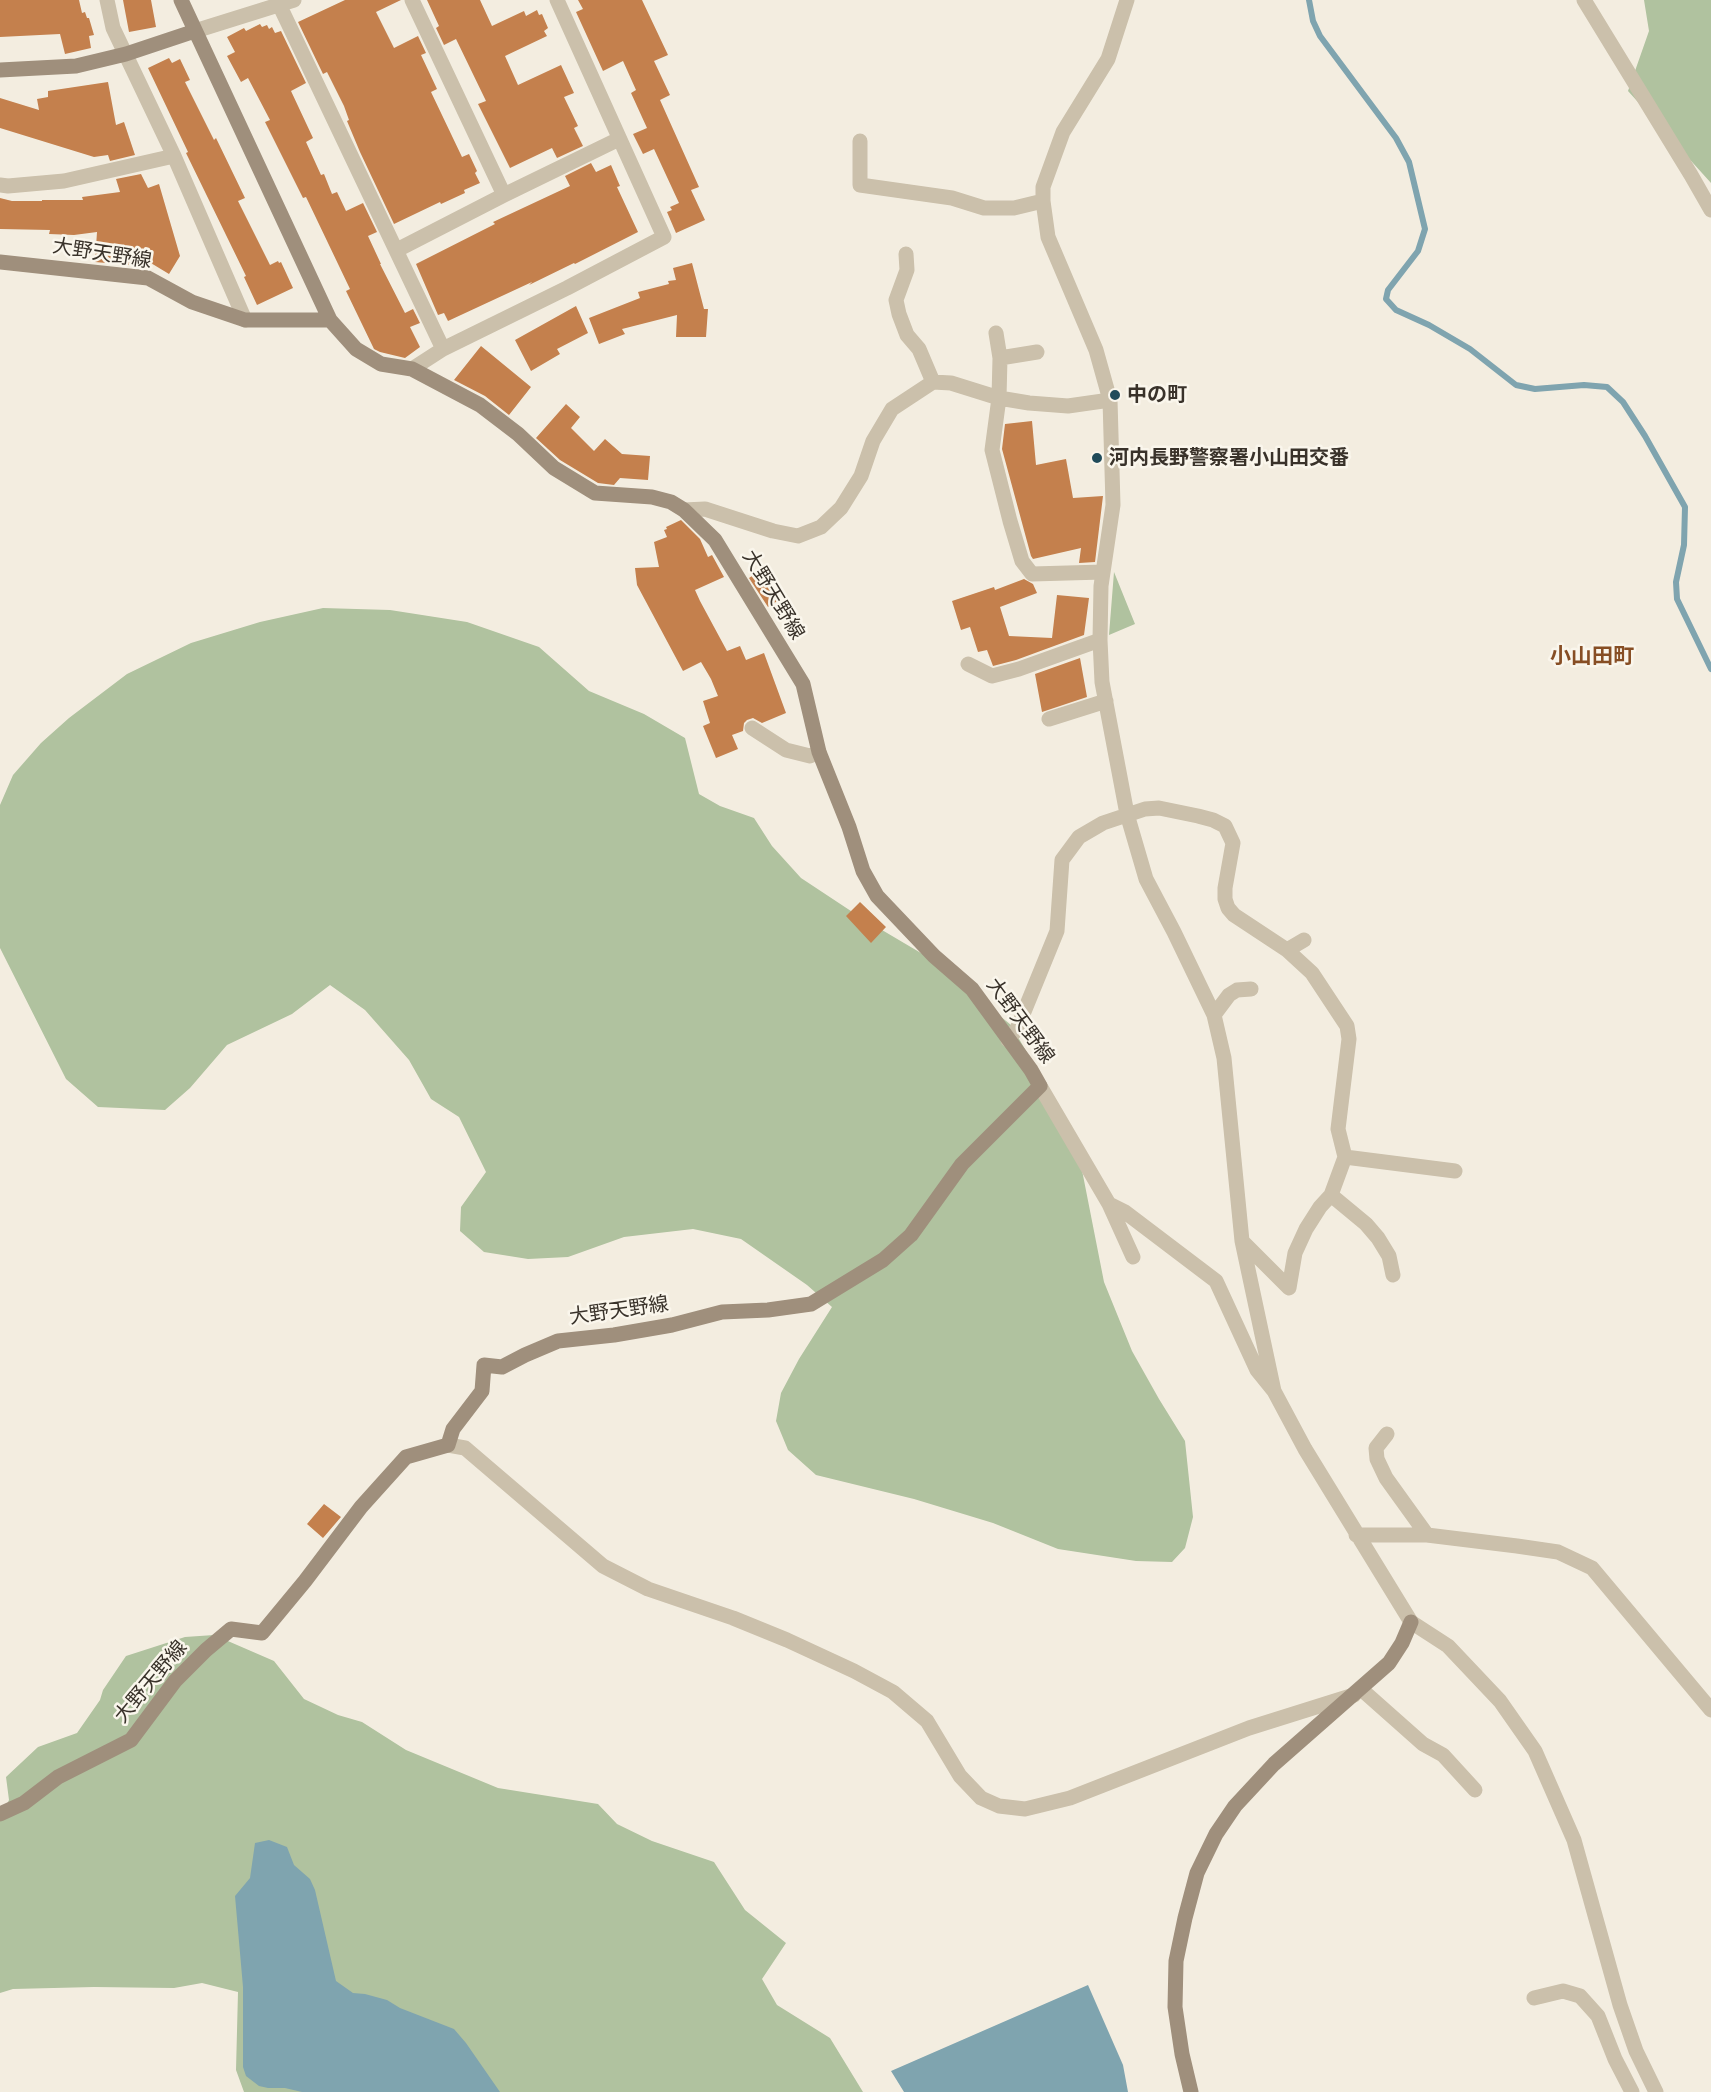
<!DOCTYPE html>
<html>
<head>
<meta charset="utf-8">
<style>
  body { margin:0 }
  canvas { display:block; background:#f3ede0 }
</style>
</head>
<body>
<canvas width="1711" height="2092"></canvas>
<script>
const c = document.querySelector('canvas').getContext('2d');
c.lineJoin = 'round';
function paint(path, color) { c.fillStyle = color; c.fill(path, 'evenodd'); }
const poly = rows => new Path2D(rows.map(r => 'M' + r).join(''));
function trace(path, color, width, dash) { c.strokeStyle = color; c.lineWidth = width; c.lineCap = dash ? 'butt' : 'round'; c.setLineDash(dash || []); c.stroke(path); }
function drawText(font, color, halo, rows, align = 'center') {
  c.font = font + ' Karla,"Noto Sans JP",sans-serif'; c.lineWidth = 5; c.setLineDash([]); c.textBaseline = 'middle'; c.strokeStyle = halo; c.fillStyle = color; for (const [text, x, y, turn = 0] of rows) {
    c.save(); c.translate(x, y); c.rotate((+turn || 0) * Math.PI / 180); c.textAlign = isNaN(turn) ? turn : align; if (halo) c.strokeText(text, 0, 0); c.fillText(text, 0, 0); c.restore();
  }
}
paint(poly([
  [1644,0,1711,0,1711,183,1628,91,1649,31],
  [1114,572,1135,624,1109,635],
  [323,608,390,610,467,622,539,647,589,691,644,714,685,738,699,794,720,806,754,818,772,846,801,878,860,917,926,956,1011,1025,1048,1089,1080,1160,1104,1282,1132,1351,1159,1399,1185,1441,1193,1517,1185,1548,1172,1562,1136,1561,1058,1549,993,1523,914,1499,816,1475,788,1450,776,1421,781,1393,799,1359,832,1307,807,1285,741,1239,693,1229,624,1237,568,1257,528,1259,484,1252,460,1231,461,1207,486,1172,459,1117,431,1099,409,1060,365,1010,330,985,292,1014,227,1045,190,1088,165,1110,98,1107,66,1079,0,948,0,805,13,775,41,743,69,718,127,674,191,643,260,622],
  [214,1635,274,1661,304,1699,338,1715,362,1722,406,1750,498,1788,598,1804,617,1824,652,1841,714,1862,745,1910,786,1943,762,1979,777,2005,830,2038,863,2092,244,2092,236,2070,238,1992,202,1983,174,1988,94,1987,13,1989,0,1993,0,1818,9,1800,6,1777,38,1747,77,1733,100,1700,103,1690,126,1656,185,1637]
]), '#b0c29f');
paint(poly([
  [269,1840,287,1847,294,1865,310,1879,315,1890,336,1981,353,1993,365,1994,387,2000,400,2008,454,2029,466,2043,500,2092,302,2092,285,2088,268,2088,259,2086,246,2076,243,2067,243,1987,235,1896,250,1878,255,1843],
  [1088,1985,1123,2065,1128,2092,904,2092,891,2071]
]), '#7fa4af');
trace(poly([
  [1309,0,1313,21,1320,36,1396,138,1409,162,1425,229,1418,251,1388,290,1386,299,1396,310,1429,325,1470,349,1516,385,1535,389,1584,385,1607,387,1623,402,1645,436,1685,507,1684,545,1676,582,1677,599,1711,669]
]), '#7fa4af', 6);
paint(poly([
  [0,0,79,0,82,13,85,12,87,18,89,18,94,35,89,36,91,48,65,54,60,34,0,37],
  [123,0,151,0,156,27,129,32],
  [345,0,401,0,376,12,394,48,418,36,426,53,421,55,437,89,431,92,462,157,469,154,477,171,475,173,480,183,464,190,465,193,441,204,440,202,394,224,360,152,347,121,349,120,344,106,327,72,323,74,298,22],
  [427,0,480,0,492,26,524,11,526,16,537,10,539,15,542,14,548,28,544,31,547,36,505,56,518,85,561,65,574,93,564,97,578,126,574,128,583,146,557,158,552,148,510,168,478,104,486,101,456,39,444,45,436,28,439,26],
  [578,0,642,0,668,55,654,61,670,95,660,100,699,187,691,190,705,220,676,233,667,212,672,210,670,207,679,203,654,149,643,154,633,134,647,128,631,93,636,90,623,61,603,71,576,12,583,9],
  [260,24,262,27,267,25,269,29,272,27,275,33,281,31,306,83,291,91,313,138,306,142,321,175,324,174,332,194,337,192,346,211,363,203,377,232,368,236,381,264,380,264,405,313,413,309,420,323,410,327,420,347,405,358,380,352,374,349,346,291,350,289,306,197,303,198,265,122,270,120,248,78,241,82,227,56,235,52,227,37,244,28,246,31],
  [169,58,172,63,180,59,190,80,185,82,214,140,216,138,245,198,238,201,270,265,278,261,279,263,281,262,293,288,257,305,244,277,246,276,186,153,188,152,148,68],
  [108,82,116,125,124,122,135,155,110,161,108,155,94,157,0,128,0,98,39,110,37,99,48,97,48,91],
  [591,163,596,172,611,165,620,186,617,187,638,232,575,264,574,263,529,285,532,282,448,321,444,313,438,315,416,264,495,224,493,222,570,186,565,176],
  [141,174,148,188,159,184,180,256,169,274,131,251,130,265,95,262,97,232,74,235,49,234,50,230,0,229,0,198,12,201,42,201,42,200,83,200,82,197,120,192,116,179],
  [692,263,704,309,708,309,706,337,676,337,677,315,622,329,625,334,599,344,589,318,640,298,638,292,669,284,668,281,676,280,673,268],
  [576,306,588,333,557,349,560,354,531,371,515,340],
  [481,346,531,387,509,415,485,396,454,380],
  [566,404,580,417,571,428,594,451,605,439,622,454,650,456,648,480,620,478,614,485,598,483,560,460,536,438],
  [1032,421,1036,465,1066,459,1073,498,1103,496,1095,562,1079,563,1081,548,1033,559,1031,556,1002,449,1005,424],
  [681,520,700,539,708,557,712,555,724,577,695,590,700,601,727,651,740,646,746,660,764,653,786,713,762,723,753,718,747,720,744,723,743,731,732,735,738,749,716,758,703,726,710,723,703,701,718,696,711,679,701,662,683,671,637,585,635,568,659,567,654,542,667,537,664,530,667,529,666,527],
  [761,570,779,600,768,607,749,578],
  [1024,579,1033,584,1037,593,1000,607,1009,636,1052,638,1057,595,1089,598,1084,635,1016,660,993,666,987,650,978,652,970,627,961,630,952,601,994,587,995,590],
  [1080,658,1087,697,1042,712,1035,674],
  [860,902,886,927,871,943,846,916],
  [324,1504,341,1517,323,1538,307,1524]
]), '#c4804d');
trace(poly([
  [107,0,113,28,174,156,245,320],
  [277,0,443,349],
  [412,0,504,195],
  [1127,0,1108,59,1063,132,1043,187,1043,201,1048,237,1096,350,1110,400,1113,505,1101,586,1100,640,1102,682,1127,814,1146,879,1174,932,1214,1015,1224,1058,1242,1241,1274,1391],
  [1584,0,1691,175,1711,210],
  [195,31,294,0],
  [860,141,860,185,952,198,984,208,1014,208,1043,201],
  [0,185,8,186,64,181,174,156],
  [397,250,504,195,619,139],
  [906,254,907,270,896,300,899,314,907,335,919,349,933,382],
  [996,333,1000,358,999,398,992,450,1010,521,1022,561,1032,574,1103,572],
  [1000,358,1037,352],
  [412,369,443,349,567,288,664,237,557,0],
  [684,510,705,509,773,531,798,536,821,527,841,508,861,476,873,441,892,409,933,382,951,383,999,398,1029,403,1068,406,1110,400],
  [968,664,992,676,1019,669,1100,640],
  [1049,719,1106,701],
  [752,728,786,750,810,756,819,752],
  [1287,950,1304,940],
  [1214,1015,1229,995,1237,990,1251,989],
  [1008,1040,1017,1029,1057,931,1062,860,1079,837,1103,823,1145,809,1159,808,1198,816,1213,820,1225,826,1233,843,1225,888,1225,899,1228,908,1234,915,1287,950,1312,973,1347,1026,1349,1039,1338,1129,1345,1157,1331,1195,1320,1207,1306,1229,1295,1253,1289,1288,1242,1241],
  [1040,1086,1109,1204,1125,1212,1216,1281,1257,1370,1274,1391,1305,1449,1411,1622,1448,1646,1500,1701,1535,1751,1574,1840,1620,2005,1636,2051,1656,2092],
  [1345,1157,1455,1171],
  [1331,1195,1366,1224,1378,1238,1389,1256,1393,1275],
  [1109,1204,1133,1257],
  [1387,1434,1376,1448,1377,1459,1386,1478,1427,1535],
  [448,1445,465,1448,603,1566,648,1589,733,1618,787,1640,854,1671,893,1692,927,1721,960,1776,981,1798,999,1806,1025,1809,1070,1798,1249,1728,1354,1695],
  [1356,1535,1427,1535,1517,1546,1558,1552,1592,1568,1711,1710],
  [1361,1689,1423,1744,1443,1755,1475,1790],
  [1534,1998,1563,1991,1580,1996,1598,2016,1615,2059,1632,2092]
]), '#cbc0ab', 15);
trace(poly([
  [0,70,76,66,126,54,195,31],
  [0,262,148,278,192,302,245,320,330,320],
  [0,1814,24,1803,58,1777,131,1740,175,1681,206,1650,231,1629,262,1633,305,1581,361,1507,406,1457,448,1445,453,1429,482,1391,484,1365,502,1367,525,1355,558,1341,614,1335,672,1325,722,1312,768,1310,811,1304,883,1260,911,1235,962,1164,1040,1086,1031,1070,972,989,934,956,877,896,863,871,849,827,819,752,803,684,715,540,684,510,671,502,652,497,595,493,554,468,518,434,480,405,412,369,381,364,356,349,330,320,181,0],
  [1191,2092,1182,2054,1175,2007,1176,1961,1185,1918,1197,1873,1216,1834,1235,1806,1274,1764,1389,1663,1402,1643,1411,1622]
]), '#9f8f7c', 15);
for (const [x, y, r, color] of [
  [1115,395,6,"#204b5a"],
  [1097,458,6,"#204b5a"]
]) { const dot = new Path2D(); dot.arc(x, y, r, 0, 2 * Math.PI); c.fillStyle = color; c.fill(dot); trace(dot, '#faf6ec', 2); }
drawText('20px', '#39322a', '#faf6ec', [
  ["大野天野線",102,254,9],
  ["大野天野線",773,595,59],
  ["大野天野線",1020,1021,54],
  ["大野天野線",619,1311,-8],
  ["大野天野線",151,1682,-50]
]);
drawText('bold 20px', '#39322a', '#faf6ec', [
  ["中の町",1127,395],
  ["河内長野警察署小山田交番",1109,458]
], 'left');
drawText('bold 21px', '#874e24', '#faf6ec', [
  ["小山田町",1592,657]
]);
</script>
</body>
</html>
